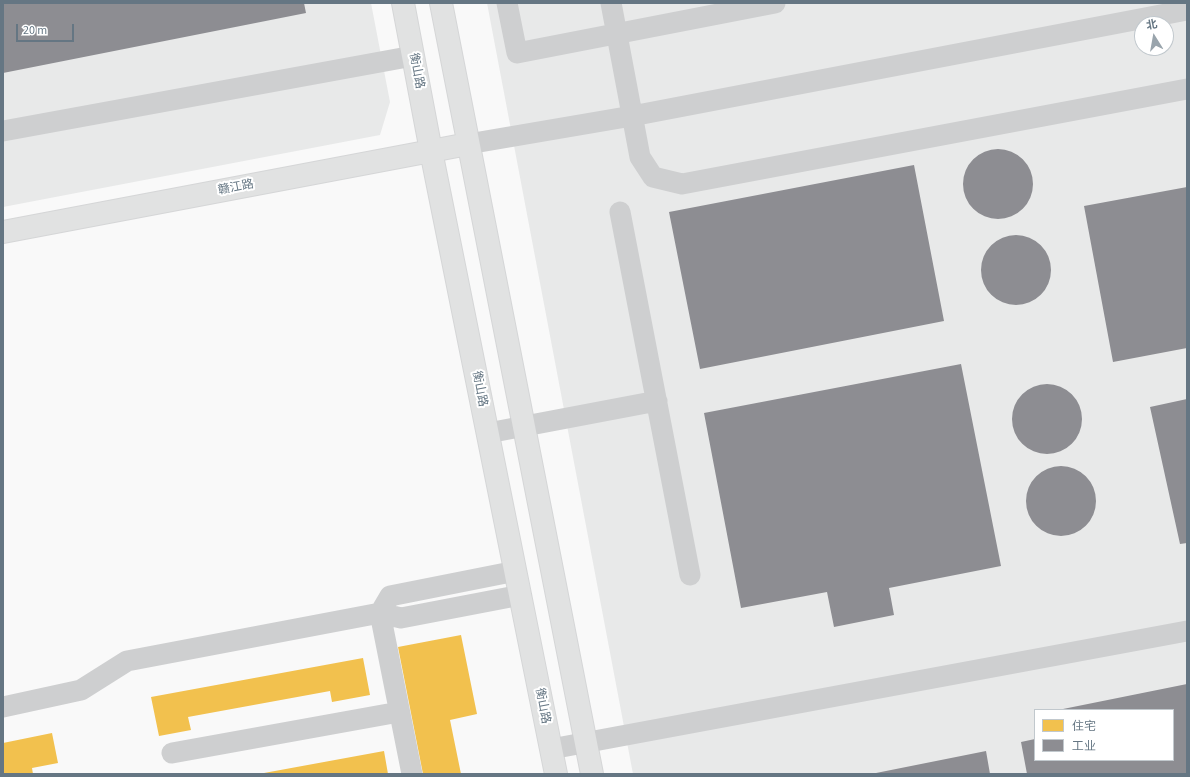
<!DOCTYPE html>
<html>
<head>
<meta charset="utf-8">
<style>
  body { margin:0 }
  #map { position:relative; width:1190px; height:777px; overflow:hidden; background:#f9f9f9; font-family:"Source Sans 3","Noto Sans SC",sans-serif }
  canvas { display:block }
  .frame { position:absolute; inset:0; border:4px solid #657683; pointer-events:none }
  .legend { position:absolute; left:1034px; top:709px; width:140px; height:52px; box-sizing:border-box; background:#fff; border:1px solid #c1c8cd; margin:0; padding:5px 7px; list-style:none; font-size:12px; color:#657683 }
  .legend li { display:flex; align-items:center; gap:8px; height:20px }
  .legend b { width:20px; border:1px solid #c1c8cd }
  .north { position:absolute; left:1134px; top:16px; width:40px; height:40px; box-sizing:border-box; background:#fff; border:1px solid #c1c8cd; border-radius:50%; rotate:349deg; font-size:11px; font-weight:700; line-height:16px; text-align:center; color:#657683 }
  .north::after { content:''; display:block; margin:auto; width:14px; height:18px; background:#99a4ac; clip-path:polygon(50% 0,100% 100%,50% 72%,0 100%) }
  .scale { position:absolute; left:16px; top:24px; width:58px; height:18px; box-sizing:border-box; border:2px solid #657683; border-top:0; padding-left:5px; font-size:12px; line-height:14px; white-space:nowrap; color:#657683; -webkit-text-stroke:3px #fff; paint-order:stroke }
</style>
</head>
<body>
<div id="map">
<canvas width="1190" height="777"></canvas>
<div class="frame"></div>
<ul class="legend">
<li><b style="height:11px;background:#f2c14e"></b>住宅</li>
<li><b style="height:11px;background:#8d8d92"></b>工业</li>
</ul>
<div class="north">北</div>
<div class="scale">20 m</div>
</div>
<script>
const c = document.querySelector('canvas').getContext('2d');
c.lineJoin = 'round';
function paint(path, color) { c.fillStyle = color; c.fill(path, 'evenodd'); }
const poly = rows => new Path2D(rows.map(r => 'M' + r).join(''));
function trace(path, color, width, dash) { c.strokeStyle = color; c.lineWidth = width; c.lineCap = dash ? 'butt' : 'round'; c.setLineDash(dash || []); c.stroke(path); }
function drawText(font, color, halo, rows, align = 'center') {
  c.font = font + ' "Source Sans 3","Noto Sans SC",sans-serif'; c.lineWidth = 4; c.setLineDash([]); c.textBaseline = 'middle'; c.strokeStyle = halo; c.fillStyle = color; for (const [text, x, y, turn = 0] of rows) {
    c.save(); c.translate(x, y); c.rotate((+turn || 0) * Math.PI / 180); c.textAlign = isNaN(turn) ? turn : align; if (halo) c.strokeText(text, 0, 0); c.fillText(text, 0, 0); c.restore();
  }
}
paint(poly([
  [3,3,371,3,390,102,380,135,3,207],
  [487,3,1187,3,1187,774,633,774],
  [1142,24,1166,24,1166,48,1142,48],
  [1035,710,1173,710,1173,760,1035,760]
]), '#e8e9e9');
paint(poly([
  [461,635,477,714,450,720,461,774,423,774,398,647],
  [363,658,370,695,332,702,330,691,188,717,191,730,159,736,151,697],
  [52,733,58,763,32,768,33,774,3,774,3,743],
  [384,751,388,774,264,774,264,773]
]), '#f2c14e');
paint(poly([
  [3,3,304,3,306,13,3,73],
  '963 184a35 35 0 1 1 70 0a35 35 0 1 1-70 0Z',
  [914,165,944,321,700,369,669,212],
  [1187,187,1187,348,1113,362,1084,206],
  '981 270a35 35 0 1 1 70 0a35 35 0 1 1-70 0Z',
  [961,364,1001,566,889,588,894,615,834,627,827,592,741,608,704,413],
  '1012 419a35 35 0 1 1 70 0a35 35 0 1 1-70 0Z',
  [1187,399,1187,543,1180,544,1150,407],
  '1026 501a35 35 0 1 1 70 0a35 35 0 1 1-70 0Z',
  [1187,684,1187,774,1027,774,1021,742,1035,739,1035,760,1173,760,1173,710,1063,709],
  [986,751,990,774,876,774,876,773]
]), '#8d8d92');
const secondary = poly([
  [403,3,431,151,556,774],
  [441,3,592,774],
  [3,232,468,144]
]);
trace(secondary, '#d5d6d7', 24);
trace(poly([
  [507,3,517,53,775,3],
  [611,3,640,157,653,177,682,184,1187,89],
  [3,131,413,56],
  [468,144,632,116,1187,10],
  [620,212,690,575],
  [488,433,657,401],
  [516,571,390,596,380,613,401,618,521,595],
  [3,707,81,690,127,661,380,613,412,774],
  [551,749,1187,631],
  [172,753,399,712]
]), '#cecfd0', 21);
trace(secondary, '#e1e2e2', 22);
drawText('12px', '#657683', '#fff', [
  ["衡山路",416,71,79],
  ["赣江路",236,188,-11],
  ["衡山路",479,389,79],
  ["衡山路",542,706,79]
]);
</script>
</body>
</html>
